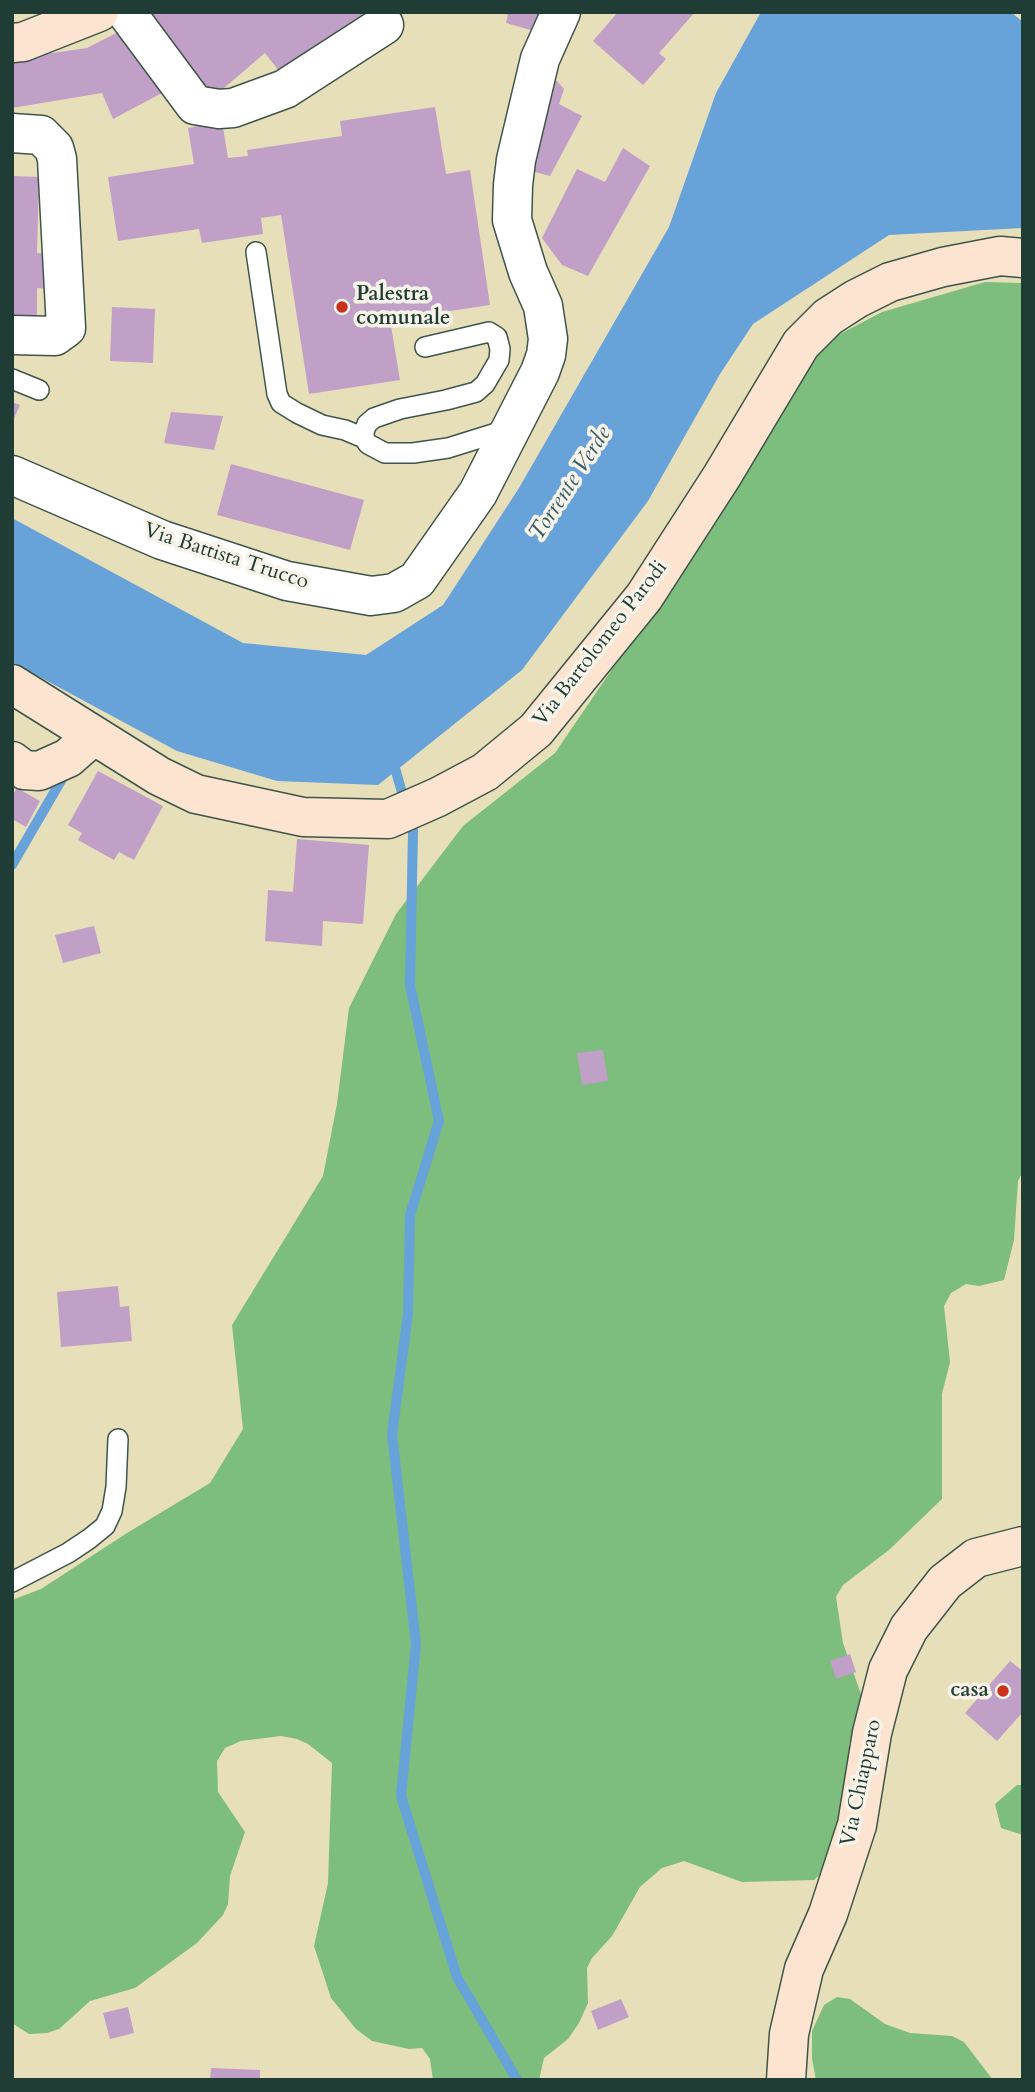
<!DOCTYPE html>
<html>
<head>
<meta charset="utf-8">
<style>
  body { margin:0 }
  #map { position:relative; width:1035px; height:2092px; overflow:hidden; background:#e7dfba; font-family:Cardo,serif }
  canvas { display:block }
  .frame { position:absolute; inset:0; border:14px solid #1f3d34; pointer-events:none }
</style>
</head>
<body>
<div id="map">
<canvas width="1035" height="2092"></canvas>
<div class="frame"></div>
</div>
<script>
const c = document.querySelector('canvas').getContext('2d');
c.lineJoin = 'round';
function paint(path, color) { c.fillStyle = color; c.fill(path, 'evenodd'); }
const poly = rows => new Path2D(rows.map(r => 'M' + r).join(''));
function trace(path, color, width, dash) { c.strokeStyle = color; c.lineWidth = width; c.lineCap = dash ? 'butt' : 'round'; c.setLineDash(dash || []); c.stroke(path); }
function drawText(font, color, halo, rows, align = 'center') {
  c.font = font + ' Cardo,serif'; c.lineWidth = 7; c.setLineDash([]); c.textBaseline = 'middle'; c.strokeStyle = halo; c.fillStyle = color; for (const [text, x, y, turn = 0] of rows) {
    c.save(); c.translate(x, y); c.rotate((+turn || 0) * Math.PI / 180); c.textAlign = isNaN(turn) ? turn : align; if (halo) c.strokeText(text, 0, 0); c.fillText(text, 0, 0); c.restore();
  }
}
paint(poly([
  [985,282,1023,283,1023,1171,1018,1181,1014,1240,1004,1280,979,1286,966,1284,951,1293,944,1306,950,1362,942,1394,942,1499,889,1550,843,1585,836,1597,843,1643,862,1697,849,1744,848,1801,825,1870,814,1880,742,1882,684,1861,662,1868,640,1887,612,1936,592,1958,587,1968,588,2003,579,2023,568,2039,544,2058,539,2080,433,2080,430,2059,422,2048,409,2049,372,2041,356,2029,331,1998,314,1946,328,1883,332,1763,308,1744,297,1739,281,1736,241,1741,225,1748,217,1761,218,1792,245,1832,230,1876,228,1904,223,1915,197,1943,135,1988,90,2001,59,2029,47,2033,29,2034,12,2023,12,1600,41,1589,127,1533,210,1483,243,1429,232,1325,323,1176,337,1104,349,1008,396,914,463,826,555,753,674,578,821,344,882,312],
  [1017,1785,1023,1785,1023,1835,1001,1828,995,1804],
  [837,1997,850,1999,885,2024,910,2033,952,2036,964,2042,993,2080,816,2080,812,2058,812,2031,824,2005]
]), '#7dbd7e');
paint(poly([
  [761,12,1011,12,1023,22,1023,228,889,235,753,324,720,374,648,501,522,670,378,785,277,781,177,751,12,662,12,518,243,643,366,655,443,605,519,488,669,227,716,93]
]), '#67a2d8');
trace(poly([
  [393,761,405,803],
  [409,818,413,831,410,985,439,1121,410,1215,408,1314,392,1434,416,1644,401,1796,457,1977,517,2080],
  [12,865,66,772]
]), '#67a2d8', 10);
paint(poly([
  [147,12,368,12,282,75,265,53,210,100],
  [502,12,541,12,534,31,506,23,508,15],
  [618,12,695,12,659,53,666,59,643,85,593,41],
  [120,31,162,93,113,119,102,93,12,108,12,59,87,48],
  [547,70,564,89,559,104,582,116,550,176,528,170],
  [435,107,446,174,470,170,490,305,390,320,400,380,309,394,281,215,261,218,263,234,202,243,199,229,118,241,108,177,194,164,188,128,222,121,228,158,248,156,247,150,342,136,340,121],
  [623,148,650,166,588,276,562,265,542,238,577,169,605,182],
  [12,176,39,177,37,253,49,254,48,289,37,288,37,328,12,328],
  [112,307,155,309,153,363,110,361],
  [12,402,20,405,12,423],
  [171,412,223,416,214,450,164,443],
  [231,464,364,500,350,550,217,515],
  [98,771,163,806,134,860,119,852,114,860,78,840,82,833,68,825],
  [17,788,40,801,26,827,12,819,12,796],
  [297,839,369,845,363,924,323,921,322,946,265,941,268,890,293,892],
  [94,926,101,953,63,963,55,935],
  [603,1050,608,1081,582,1085,577,1053],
  [118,1286,120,1307,129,1306,132,1341,61,1347,57,1292],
  [850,1654,856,1672,836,1679,830,1661],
  [1010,1661,1023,1671,1023,1712,997,1741,965,1713],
  [621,1999,629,2017,598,2030,591,2011],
  [128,2007,134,2033,110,2039,103,2013],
  [211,2068,260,2070,260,2080,210,2080]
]), '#c0a0c6');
const lane = poly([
  [256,252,277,394,281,403,297,413,322,425,345,430,364,438],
  [425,347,489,332,497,337,500,349,499,360,485,384,476,392,446,400,400,409,374,418,367,424,364,432,364,438,368,444,385,453,413,453,448,448,509,429],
  [12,379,39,390],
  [12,1582,68,1553,89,1539,105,1526,112,1511,116,1487,118,1439]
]);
const street = poly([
  [126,12,195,105,219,109,233,108,285,89,384,25],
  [12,133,41,135,54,148,57,159,66,328,55,336,12,335],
  [12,475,162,540,287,581,371,596,394,593,417,580,478,493,540,372,546,355,548,339,543,306,528,272,512,220,513,185,516,160,540,59,561,12]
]);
const secondary = poly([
  [12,43,23,42,99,12],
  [12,684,159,776,196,794,303,817,388,819,438,797,485,772,536,730,644,597,722,476,801,344,828,317,856,299,890,282,943,267,1000,256,1023,258],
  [12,761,24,770,39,771,68,758,93,736],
  [786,2080,789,2034,804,1969,828,1914,857,1825,872,1733,888,1670,909,1628,945,1582,976,1558,1023,1546]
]);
trace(lane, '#3d5548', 22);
trace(street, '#3d5548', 41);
trace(secondary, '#3d5548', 41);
trace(lane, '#fff', 19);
trace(street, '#fff', 38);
trace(secondary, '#fde4d1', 38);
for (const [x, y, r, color] of [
  [342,307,7,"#c8321e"],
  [1003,1691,7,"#c8321e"]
]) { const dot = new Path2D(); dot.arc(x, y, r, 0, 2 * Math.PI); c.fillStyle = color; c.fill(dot); trace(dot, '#f7f3e8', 2.5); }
drawText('bold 21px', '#1f3d34', '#f7f3e8', [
  ["Palestra",356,295],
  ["comunale",356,319],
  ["casa",989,1691,"right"]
], 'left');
drawText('21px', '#1f3d34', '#f7f3e8', [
  ["Via Battista Trucco",226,557,18],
  ["Via Bartolomeo Parodi",601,644,-52],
  ["Via Chiapparo",862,1783,-78]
]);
drawText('italic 23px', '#355b65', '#f7f3e8', [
  ["Torrente Verde",571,484,-57]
]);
</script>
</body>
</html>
